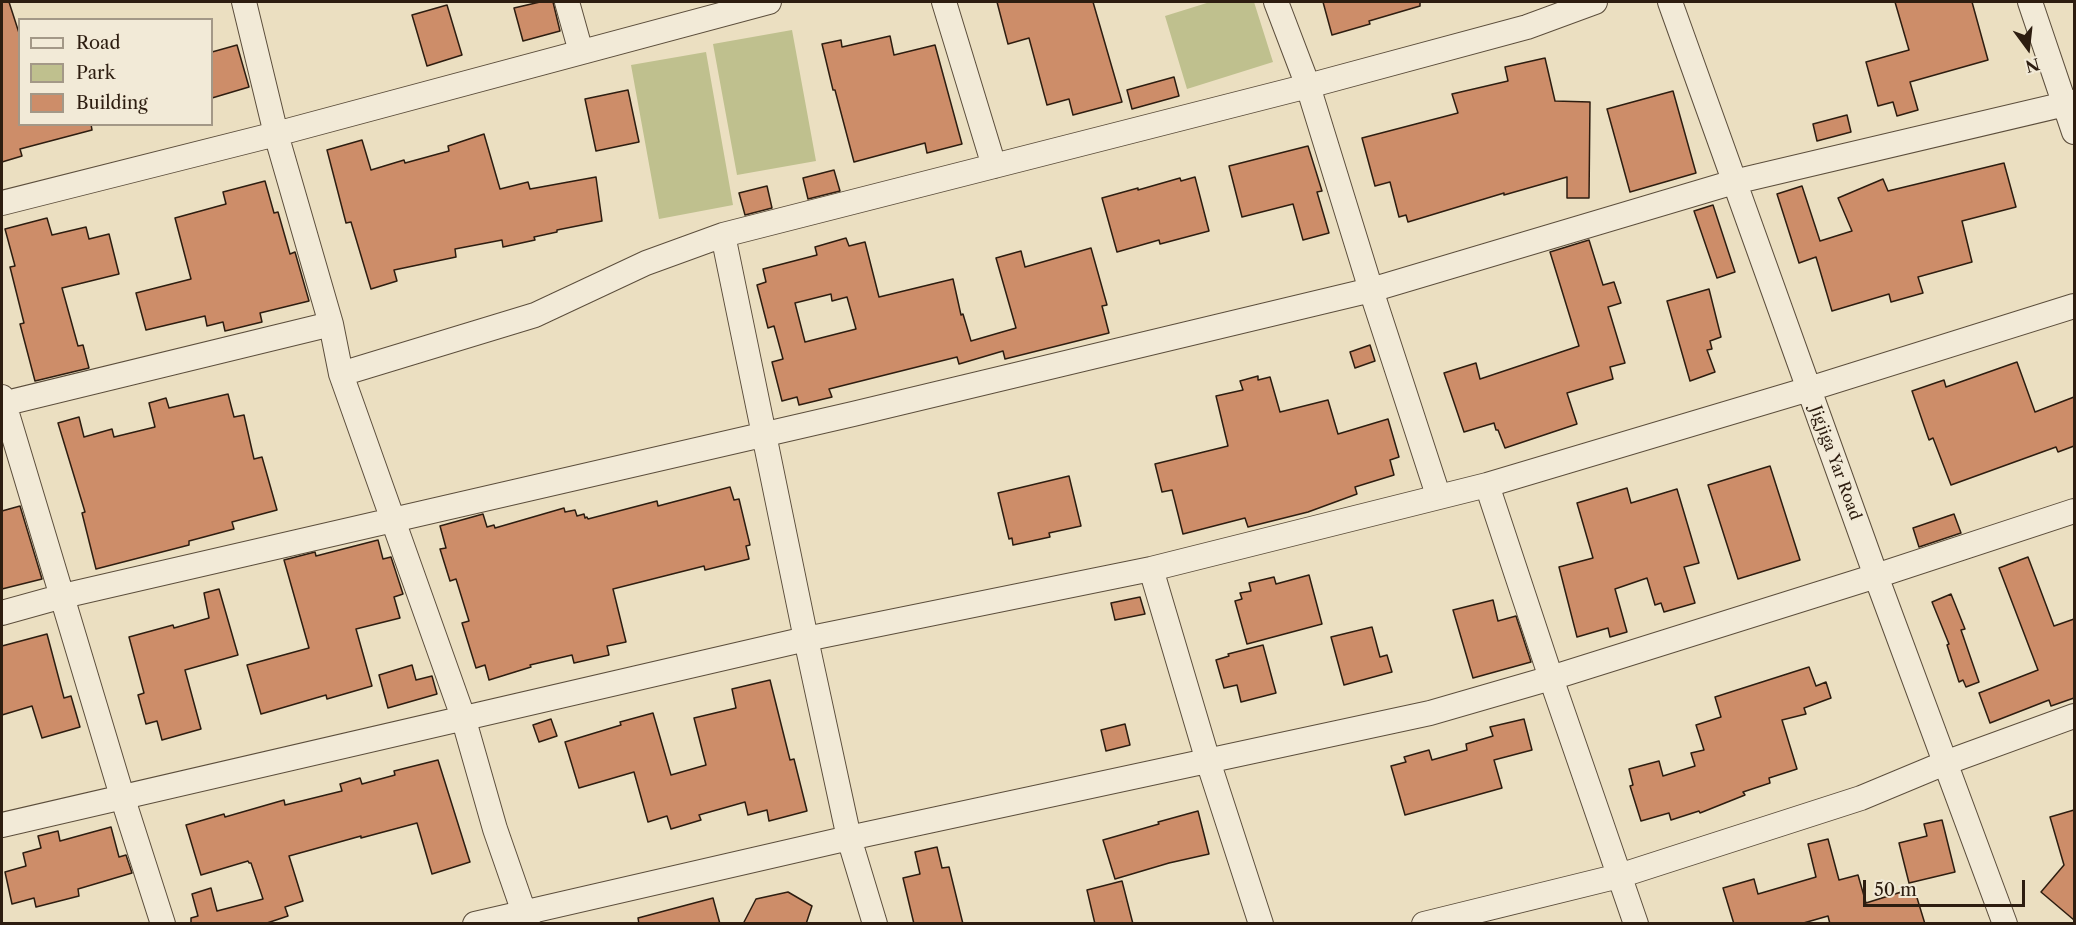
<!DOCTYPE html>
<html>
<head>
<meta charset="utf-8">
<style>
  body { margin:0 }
  #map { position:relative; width:2076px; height:925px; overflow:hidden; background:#ebdfc1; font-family:"Libre Caslon Text",serif }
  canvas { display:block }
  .frame { position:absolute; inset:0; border:3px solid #2d1d10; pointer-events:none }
  .legend { position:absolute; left:18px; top:18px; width:195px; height:108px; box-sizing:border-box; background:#f2ead7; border:2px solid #a39887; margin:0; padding:8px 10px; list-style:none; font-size:18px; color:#2d1d10 }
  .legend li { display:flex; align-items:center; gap:12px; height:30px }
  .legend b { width:30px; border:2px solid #a39887 }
  .north { position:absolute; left:1998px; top:18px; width:60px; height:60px; -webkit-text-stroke:4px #f2ead7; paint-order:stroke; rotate:165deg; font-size:16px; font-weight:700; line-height:24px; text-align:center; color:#2d1d10 }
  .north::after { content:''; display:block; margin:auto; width:21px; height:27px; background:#2d1d10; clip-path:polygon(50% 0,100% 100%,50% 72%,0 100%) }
  .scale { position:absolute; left:1863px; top:880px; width:162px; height:27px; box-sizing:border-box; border:3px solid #2d1d10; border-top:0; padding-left:8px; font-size:18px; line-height:21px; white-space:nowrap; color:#2d1d10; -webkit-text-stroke:4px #f2ead7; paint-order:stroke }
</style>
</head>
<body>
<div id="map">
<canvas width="2076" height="925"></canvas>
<div class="frame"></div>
<ul class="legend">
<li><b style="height:8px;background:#f2ead7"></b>Road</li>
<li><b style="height:16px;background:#bfc08e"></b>Park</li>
<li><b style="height:16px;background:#cd8d69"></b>Building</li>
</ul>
<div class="north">N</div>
<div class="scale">50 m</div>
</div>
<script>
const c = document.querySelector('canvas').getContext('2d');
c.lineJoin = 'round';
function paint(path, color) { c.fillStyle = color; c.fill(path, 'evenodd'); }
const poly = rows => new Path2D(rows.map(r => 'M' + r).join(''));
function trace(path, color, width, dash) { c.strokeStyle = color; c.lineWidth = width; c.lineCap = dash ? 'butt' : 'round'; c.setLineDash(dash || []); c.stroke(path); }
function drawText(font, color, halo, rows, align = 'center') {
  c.font = font + ' "Libre Caslon Text",serif'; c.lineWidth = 4.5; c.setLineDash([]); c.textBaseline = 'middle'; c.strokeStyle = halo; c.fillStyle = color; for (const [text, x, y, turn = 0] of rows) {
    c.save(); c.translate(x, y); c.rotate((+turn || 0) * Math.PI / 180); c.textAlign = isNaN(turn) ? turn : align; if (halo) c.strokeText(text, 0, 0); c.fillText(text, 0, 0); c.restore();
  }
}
paint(poly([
  [1210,2,1254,2,1273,62,1187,89,1165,16],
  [792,30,816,161,737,175,713,44],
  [706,52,733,205,659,219,631,65]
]), '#bfc08e');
const building = poly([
  [2,2,9,2,20,36,20,124,91,124,92,130,20,149,22,156,2,162,2,2],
  [540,2,553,2,560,31,523,41,514,8,540,2],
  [997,2,1093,2,1122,102,1073,115,1069,99,1047,105,1029,38,1008,44,997,2],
  [1323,2,1420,2,1420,6,1369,21,1370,24,1332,35,1323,2],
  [1895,2,1972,2,1988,60,1910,82,1918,110,1897,116,1893,102,1878,106,1866,62,1909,50,1895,2],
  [447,5,462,55,427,66,412,15,447,5],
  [890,36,894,55,935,45,962,144,927,153,925,143,854,162,835,90,833,90,822,44,841,40,842,47,890,36],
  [237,45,249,87,212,98,212,52,237,45],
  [1545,58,1555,101,1590,102,1589,198,1567,198,1567,177,1504,195,1504,193,1408,222,1406,215,1399,217,1390,182,1375,186,1362,138,1458,113,1452,94,1508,81,1505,67,1545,58],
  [1174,77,1179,96,1132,109,1127,90,1174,77],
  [628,90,639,142,596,151,585,99,628,90],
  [1673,91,1696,173,1630,192,1607,109,1673,91],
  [1847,115,1851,132,1817,141,1813,124,1847,115],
  [484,134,500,189,528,182,530,189,596,177,602,221,557,230,557,232,534,237,535,240,503,247,502,240,455,249,456,257,394,270,397,281,371,289,351,222,346,223,327,150,362,140,371,170,404,160,405,163,449,151,448,146,484,134],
  [1308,146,1322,191,1317,192,1329,233,1303,240,1293,204,1242,217,1229,166,1308,146],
  [2004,163,2016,207,1962,221,1972,262,1918,277,1923,293,1891,302,1889,294,1832,311,1816,257,1799,263,1777,194,1802,186,1820,241,1852,231,1838,198,1883,179,1888,191,2004,163],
  [834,170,840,191,808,199,803,178,834,170],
  [1195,177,1209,231,1160,244,1159,240,1117,252,1102,198,1138,188,1138,190,1180,178,1181,181,1195,177],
  [265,181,274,213,278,212,290,254,295,252,309,301,260,313,262,322,225,331,223,322,207,326,205,316,146,330,136,293,191,279,175,218,226,204,223,192,265,181],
  [767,186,772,208,745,215,739,193,767,186],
  [1713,205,1735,272,1717,278,1694,211,1713,205],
  [47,218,52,235,86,227,89,239,109,234,119,274,62,288,78,346,83,345,89,368,35,381,20,324,24,323,10,267,15,266,5,229,47,218],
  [846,238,849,246,865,242,879,297,953,279,961,315,963,314,971,341,1016,328,996,258,1021,251,1025,267,1091,248,1107,305,1102,306,1109,333,1005,359,1003,351,959,364,957,357,829,389,832,397,799,405,797,397,782,401,772,362,783,359,774,326,768,328,757,285,766,282,763,269,817,255,815,247,846,238],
  [831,294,832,301,847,297,856,329,805,342,795,303,831,294],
  [1589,240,1603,285,1614,282,1621,303,1608,307,1625,363,1610,367,1613,379,1567,393,1577,424,1505,448,1498,430,1496,430,1494,423,1464,432,1444,373,1476,363,1480,379,1579,346,1550,252,1589,240],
  [1709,289,1721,337,1710,341,1712,349,1707,350,1715,372,1690,381,1667,301,1709,289],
  [1370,345,1375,361,1355,368,1350,352,1370,345],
  [2017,362,2035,412,2074,397,2074,446,2058,452,2056,447,1951,485,1933,438,1929,440,1912,391,1944,380,1946,387,2017,362],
  [1258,376,1258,380,1270,377,1280,412,1328,400,1338,434,1388,419,1399,457,1390,460,1394,475,1355,487,1357,494,1308,512,1248,527,1245,518,1183,534,1172,490,1162,492,1155,464,1228,446,1216,396,1243,390,1240,381,1258,376],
  [228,394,234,417,244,415,254,459,262,457,277,510,232,522,234,529,189,541,189,545,96,569,82,513,85,512,58,423,79,417,84,437,112,429,114,437,155,427,149,403,166,398,169,408,228,394],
  [1770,466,1800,560,1738,579,1708,485,1770,466],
  [1069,476,1081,526,1049,533,1050,537,1013,545,1012,538,1009,539,998,493,1069,476],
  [730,487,734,500,739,499,750,545,746,546,749,559,705,570,704,566,613,589,626,642,607,646,609,655,574,663,572,655,530,665,531,667,489,680,485,665,476,668,462,623,469,621,456,579,450,581,440,549,446,548,440,526,483,514,487,527,494,525,495,528,564,508,565,512,575,510,577,516,584,514,585,518,587,517,588,519,657,501,658,506,730,487],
  [1627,488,1631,503,1677,489,1699,563,1684,567,1695,603,1664,612,1661,603,1655,605,1647,578,1615,589,1627,632,1610,637,1608,628,1577,637,1559,567,1593,558,1577,503,1627,488],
  [20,506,42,579,2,589,2,511,20,506],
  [1954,514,1961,533,1919,547,1913,528,1954,514],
  [378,540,383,559,391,557,403,594,394,597,400,618,356,629,372,686,327,699,326,695,261,714,247,665,309,648,284,560,315,552,316,556,378,540],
  [2028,557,2054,626,2074,619,2074,698,2051,706,2049,700,1990,723,1979,693,2038,670,1999,568,2028,557],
  [1309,575,1322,624,1247,644,1235,601,1242,599,1240,593,1251,591,1249,583,1274,577,1276,584,1309,575],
  [219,589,238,655,185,670,201,729,162,740,157,721,146,724,138,695,144,693,129,637,173,625,174,628,209,618,204,593,219,589],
  [1951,594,1965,629,1961,630,1979,682,1966,687,1963,680,1959,682,1947,645,1949,644,1932,602,1951,594],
  [1140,597,1145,614,1115,620,1111,603,1140,597],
  [1493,600,1498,621,1516,616,1531,662,1473,678,1453,610,1493,600],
  [1372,627,1380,657,1387,655,1392,672,1344,685,1331,637,1372,627],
  [47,634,64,698,71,696,80,727,42,738,32,706,2,715,2,646,47,634],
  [1263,645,1276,693,1241,702,1237,685,1224,688,1216,660,1229,656,1228,654,1263,645],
  [412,665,416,680,432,676,437,694,388,708,379,675,412,665],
  [1809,667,1816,686,1826,682,1831,698,1804,708,1806,714,1782,720,1797,769,1769,778,1770,783,1743,792,1745,795,1700,813,1699,811,1671,820,1669,813,1641,821,1630,786,1633,785,1629,769,1659,761,1663,776,1695,766,1691,753,1704,750,1696,725,1721,717,1715,697,1809,667],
  [770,680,790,760,794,759,807,811,769,821,767,810,748,815,745,802,699,815,701,820,671,829,667,816,648,822,634,772,579,788,565,742,621,725,620,722,653,713,671,775,706,765,694,718,736,708,732,689,770,680],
  [551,719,557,736,539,742,533,725,551,719],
  [1524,719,1532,750,1494,760,1502,788,1405,815,1391,766,1406,762,1404,757,1429,750,1432,760,1467,750,1466,744,1493,736,1490,727,1524,719],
  [1125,724,1130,745,1106,751,1101,730,1125,724],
  [438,760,470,862,432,874,417,823,361,838,361,836,289,856,303,901,285,907,288,916,264,924,191,924,191,918,198,916,192,894,211,888,217,911,263,899,251,863,249,863,248,861,201,875,186,825,224,814,225,817,284,800,285,805,342,791,340,784,360,778,362,784,395,775,394,771,438,760],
  [2074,810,2074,920,2041,892,2064,865,2050,817,2074,810],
  [1198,811,1209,854,1169,863,1115,879,1103,840,1159,824,1158,822,1198,811],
  [1942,820,1955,872,1909,883,1899,843,1927,836,1924,824,1942,820],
  [111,827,119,857,126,855,132,873,78,889,79,896,36,907,34,898,12,904,5,872,26,866,23,853,41,848,38,836,58,831,60,841,111,827],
  [1828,839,1839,880,1858,875,1866,903,1914,888,1925,924,1830,924,1828,916,1800,924,1734,924,1723,888,1754,879,1758,894,1816,877,1808,844,1828,839],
  [937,847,942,868,949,867,963,924,914,924,903,878,920,874,915,852,937,847],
  [1122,881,1133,924,1095,924,1087,890,1122,881],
  [788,892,812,906,806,924,743,924,756,899,788,892],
  [713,898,720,924,639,924,638,918,713,898]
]);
paint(building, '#cd8d69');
trace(building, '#2d1d10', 1.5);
const street = poly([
  [244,2,276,134,331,324,341,374,463,717,495,829,528,924],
  [567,2,581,52],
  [944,2,994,166],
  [1276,2,1308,86,1371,290,1438,495],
  [1670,2,1876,576,2005,924],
  [2030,2,2074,132],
  [2,203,276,134,769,2],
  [723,235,806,639,849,838,875,924],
  [341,374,535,315,646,263,723,235,1308,86,1527,27,1595,2],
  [2,397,122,796,163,924],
  [2,404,331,324],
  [1487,485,1551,678,1636,924],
  [1151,569,1208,761,1261,924],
  [2,613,63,596,853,414,1371,290,1734,182,2074,102],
  [2,825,806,639,1151,569,1487,485,1809,389,2074,306],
  [475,924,849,838,1430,713,1551,678,1876,576,2074,511],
  [1424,924,1619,876,1861,798,1945,763,2074,716]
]);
trace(street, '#5c4e3c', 26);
trace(street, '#f2ead7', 24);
drawText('16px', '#2d1d10', '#f2ead7', [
  ["Jigjiga Yar Road",1835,463,70]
]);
</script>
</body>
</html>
